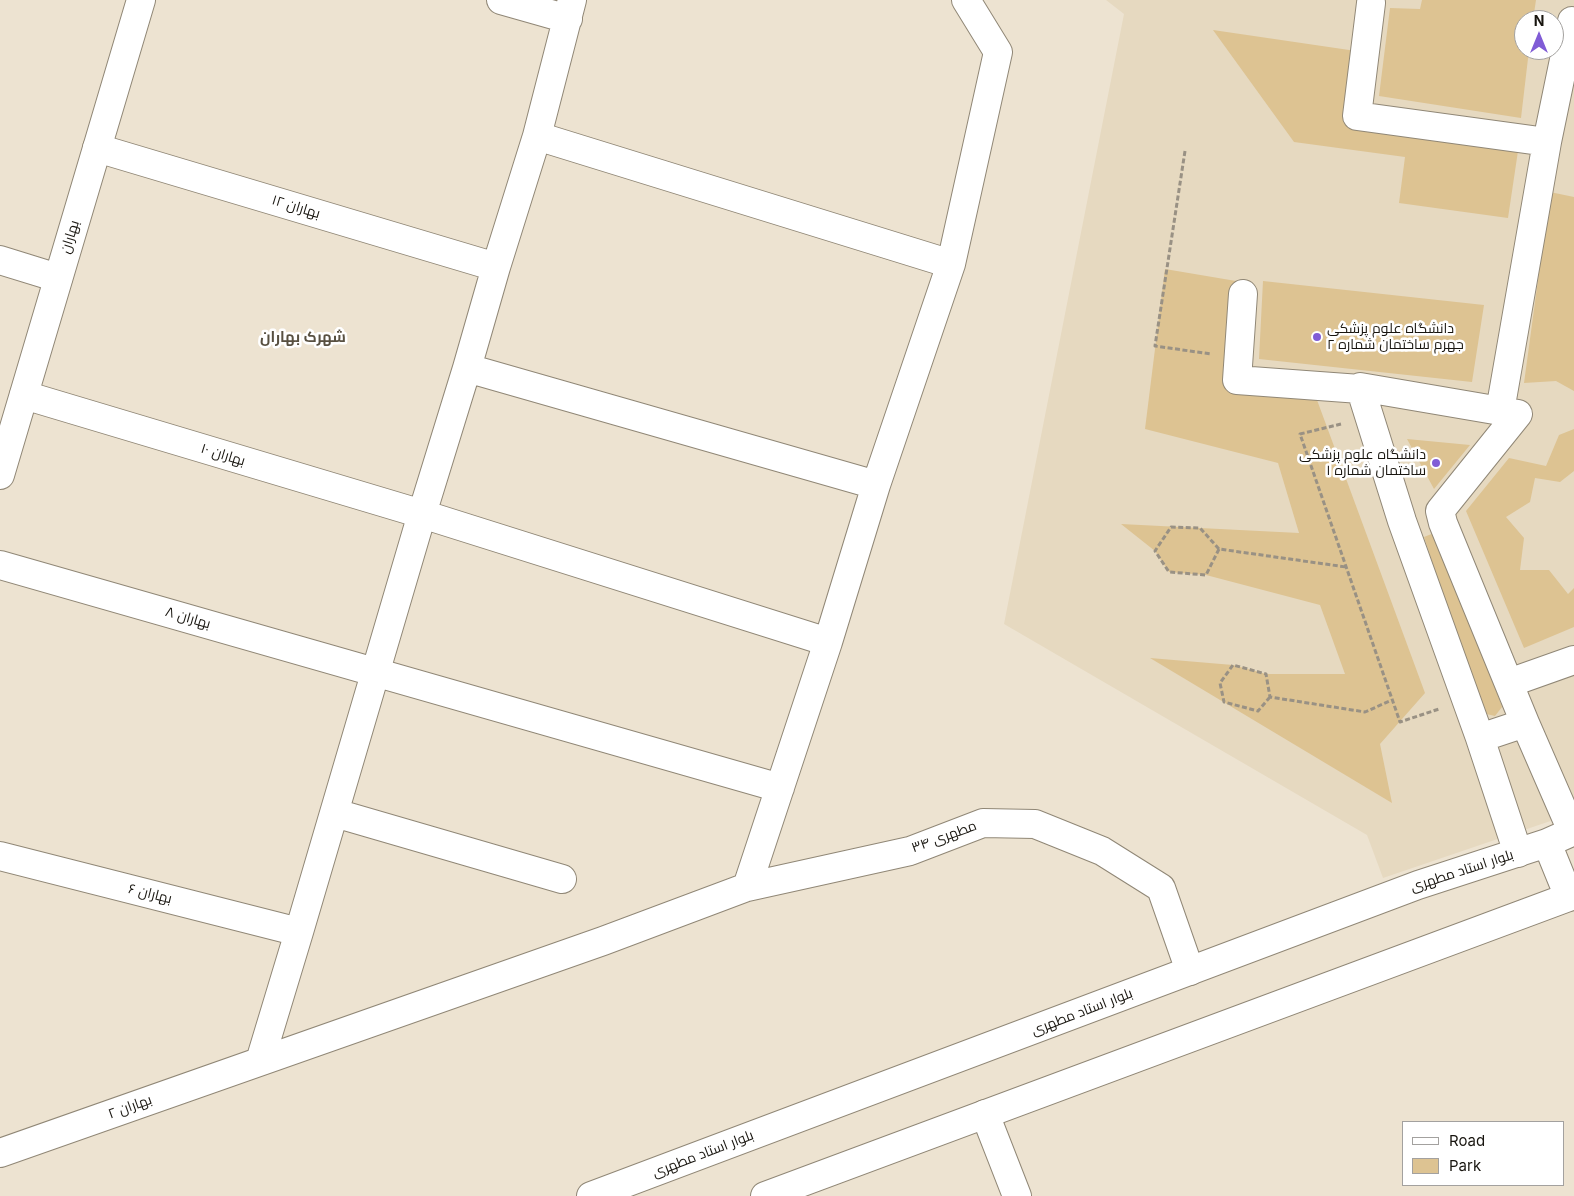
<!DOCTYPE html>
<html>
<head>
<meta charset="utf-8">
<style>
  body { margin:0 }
  #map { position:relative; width:1574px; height:1196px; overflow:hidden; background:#ede3d1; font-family:Inter,sans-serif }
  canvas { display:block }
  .legend { position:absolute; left:1402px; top:1121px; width:162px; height:65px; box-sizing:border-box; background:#fff; border:1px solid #a3a19f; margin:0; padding:6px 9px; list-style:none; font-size:15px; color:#18150f }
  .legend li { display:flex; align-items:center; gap:10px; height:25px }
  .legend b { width:25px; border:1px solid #a3a19f }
  .north { position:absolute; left:1514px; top:10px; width:50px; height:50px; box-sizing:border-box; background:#fff; border:1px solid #a3a19f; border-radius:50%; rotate:0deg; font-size:14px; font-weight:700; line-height:20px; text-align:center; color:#18150f }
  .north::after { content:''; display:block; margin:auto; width:18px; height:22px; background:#805cd6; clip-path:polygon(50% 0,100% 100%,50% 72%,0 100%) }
</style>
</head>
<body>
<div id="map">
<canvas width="1574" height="1196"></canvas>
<ul class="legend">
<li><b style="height:6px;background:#fff"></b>Road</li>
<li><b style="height:14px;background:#ddc392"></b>Park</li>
</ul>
<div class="north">N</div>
</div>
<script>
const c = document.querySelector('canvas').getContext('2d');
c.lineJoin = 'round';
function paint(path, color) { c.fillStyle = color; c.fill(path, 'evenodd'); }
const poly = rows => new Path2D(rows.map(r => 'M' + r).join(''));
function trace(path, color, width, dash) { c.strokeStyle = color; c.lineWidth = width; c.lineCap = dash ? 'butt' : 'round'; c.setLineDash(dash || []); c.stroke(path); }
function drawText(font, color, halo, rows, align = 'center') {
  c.font = font + ' Inter,Cairo,sans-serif'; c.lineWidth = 5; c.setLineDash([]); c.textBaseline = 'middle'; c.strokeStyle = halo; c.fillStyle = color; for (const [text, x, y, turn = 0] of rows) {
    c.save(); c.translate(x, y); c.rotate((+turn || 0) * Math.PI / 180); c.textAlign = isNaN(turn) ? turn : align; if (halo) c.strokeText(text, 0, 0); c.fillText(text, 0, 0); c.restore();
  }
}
paint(poly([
  [1106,0,1574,0,1574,813,1383,878,1367,835,1004,624,1124,14],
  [1524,20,1554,20,1554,50,1524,50]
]), '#e6d9c0');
paint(poly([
  [1422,0,1536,0,1533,20,1524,20,1524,50,1529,50,1521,118,1379,96,1390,8,1420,9],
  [1213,30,1356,51,1347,123,1518,151,1508,218,1399,203,1405,157,1294,142],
  [1550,192,1574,197,1574,391,1556,381,1524,383],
  [1165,269,1236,281,1230,389,1317,400,1425,693,1380,744,1392,803,1150,658,1233,665,1266,674,1345,674,1320,605,1206,575,1169,572,1155,551,1121,524,1299,533,1278,463,1145,429],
  [1263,281,1484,305,1472,382,1259,359],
  [1574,429,1574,471,1560,482,1535,478,1530,502,1506,517,1524,538,1520,570,1549,570,1568,594,1574,588,1574,627,1524,648,1466,511,1509,458,1546,466,1559,435],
  [1407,439,1470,445,1434,489],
  [1439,531,1502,707,1495,716,1482,713,1424,537]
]), '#ddc392');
const minor = poly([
  [501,0,568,19],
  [1371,3,1357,116,1547,142],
  [537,136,951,264],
  [97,148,496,267],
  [0,260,58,278],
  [1243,294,1237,380,1360,389],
  [467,368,876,485],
  [24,395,422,514,828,642],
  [1500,411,1547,142,1572,21],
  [0,565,780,788],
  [1509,683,1574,660],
  [1480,738,1525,723],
  [335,813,562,879],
  [1518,853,1480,738,1402,521,1360,387,1518,414,1440,511,1443,523,1525,723,1572,831],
  [0,856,299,932],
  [747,887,910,851,983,823,1035,824,1102,851,1161,888,1190,971],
  [260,1061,299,932,422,514,467,368,496,267,537,136,572,0],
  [985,1114,1017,1196],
  [0,1153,603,941,747,887,828,642,876,485,951,264,998,52,966,0]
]);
const tertiary = poly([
  [0,475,141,0]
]);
const primary = poly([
  [1547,843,1569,897],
  [591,1196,1418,885,1547,843,1574,831],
  [765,1196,1574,895]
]);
trace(minor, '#908776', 30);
trace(tertiary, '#908776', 30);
trace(primary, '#908776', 30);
trace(poly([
  [1185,151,1155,346,1211,354],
  [1341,424,1300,434,1400,722,1439,709],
  [1219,549,1206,575,1169,572,1155,551,1171,527,1200,528,1219,549,1346,567],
  [1270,697,1258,711,1224,702,1220,683,1233,665,1266,674,1270,697,1365,712,1392,700]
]), '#999184', 3, [5, 2.5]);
trace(minor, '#fff', 28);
trace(tertiary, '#fff', 28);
trace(primary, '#fff', 28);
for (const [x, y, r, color] of [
  [1317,337,5,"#805cd6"],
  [1436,463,5,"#805cd6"]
]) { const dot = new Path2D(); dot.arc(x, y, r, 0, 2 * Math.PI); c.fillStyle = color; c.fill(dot); trace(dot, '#fff', 2); }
drawText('14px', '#18150f', '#fff', [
  ["بهاران ۱۲",296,207,17],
  ["بهاران",70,237,-73],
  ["بهاران ۱۰",223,455,17],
  ["بهاران ۸",188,618,16],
  ["مطهری ۳۴",944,837,-20],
  ["بلوار استاد مطهری",1462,871,-18],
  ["بهاران ۶",150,894,14],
  ["بلوار استاد مطهری",1082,1012,-21],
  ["بهاران ۲",130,1107,-20],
  ["بلوار استاد مطهری",703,1154,-21]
]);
drawText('14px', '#18150f', '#fff', [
  ["دانشگاه علوم پزشکی",1327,329],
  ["جهرم ساختمان شماره ۲",1327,345],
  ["دانشگاه علوم پزشکی",1426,455,"right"],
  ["ساختمان شماره ۱",1426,471,"right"]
], 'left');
drawText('bold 15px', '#585041', '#fff', [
  ["شهرک بهاران",303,337]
]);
</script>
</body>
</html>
